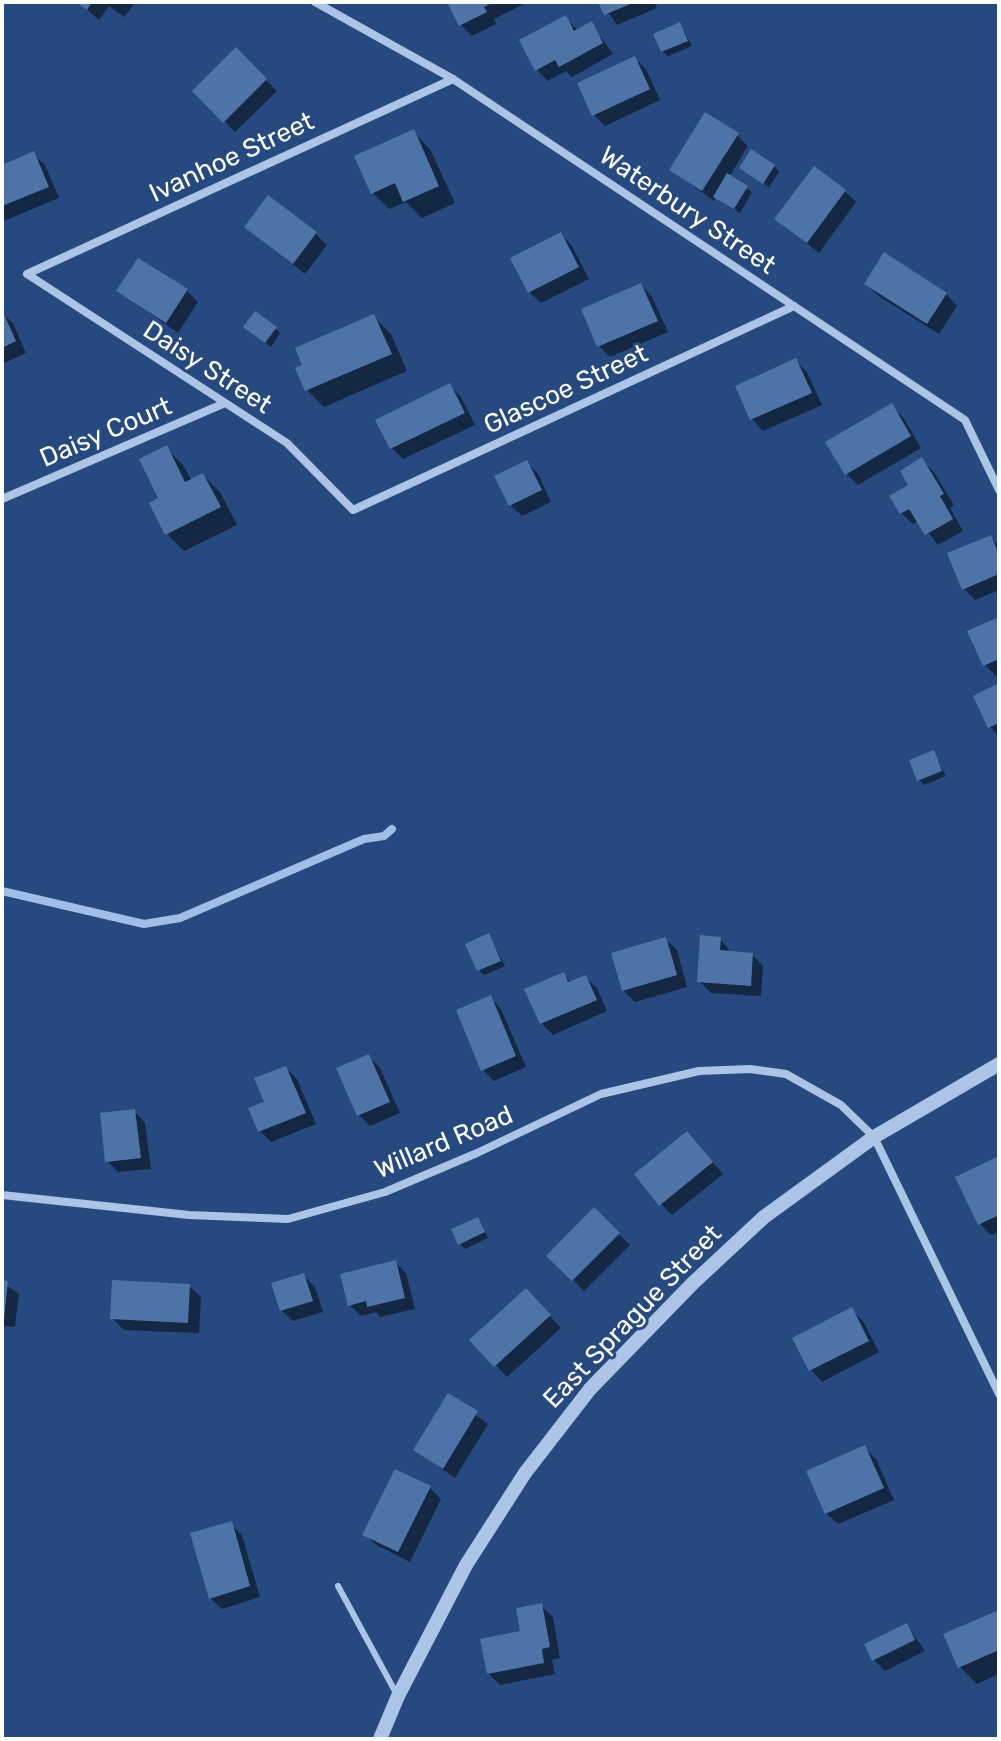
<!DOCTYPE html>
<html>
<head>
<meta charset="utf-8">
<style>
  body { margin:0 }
  #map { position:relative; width:1001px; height:1741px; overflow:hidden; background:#264a7f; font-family:Rubik,sans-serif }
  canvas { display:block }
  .frame { position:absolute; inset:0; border:4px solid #fff; pointer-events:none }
</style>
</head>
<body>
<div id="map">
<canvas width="1001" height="1741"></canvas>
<div class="frame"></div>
</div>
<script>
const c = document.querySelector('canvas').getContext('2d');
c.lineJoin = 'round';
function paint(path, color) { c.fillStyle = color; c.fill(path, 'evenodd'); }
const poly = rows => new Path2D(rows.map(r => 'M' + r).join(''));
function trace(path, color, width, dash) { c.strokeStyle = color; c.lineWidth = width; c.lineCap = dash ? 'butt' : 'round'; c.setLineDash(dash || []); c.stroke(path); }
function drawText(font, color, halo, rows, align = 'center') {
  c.font = font + ' Rubik,sans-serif'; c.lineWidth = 6; c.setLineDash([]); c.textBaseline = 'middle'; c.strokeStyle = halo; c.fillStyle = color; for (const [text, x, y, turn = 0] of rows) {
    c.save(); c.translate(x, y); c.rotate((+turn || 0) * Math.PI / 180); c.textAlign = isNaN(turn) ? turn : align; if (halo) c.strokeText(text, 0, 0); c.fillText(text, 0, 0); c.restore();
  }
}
paint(poly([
  [78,2,136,2,124,17,109,6,99,20],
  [449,2,528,2,494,19,496,24,472,36,461,25],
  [601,2,654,2,657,8,617,25],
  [566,18,578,31,591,24,613,54,572,77,566,71,548,81,537,70],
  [680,24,692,46,668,56,662,51],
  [236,50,277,91,235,132,195,91],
  [634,58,646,69,660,100,605,126,594,115],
  [413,132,430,149,455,203,422,218,406,202,389,209,372,192],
  [737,135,748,146,729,177,752,192,740,213,716,197,714,201,671,170],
  [33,154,45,165,59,198,4,221,2,167],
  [774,166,779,172,769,187,747,172],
  [845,191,856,202,819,253,777,219],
  [246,227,316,234,327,245,305,274],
  [561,234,572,246,589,279,541,303,529,292],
  [885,255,946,294,957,306,939,334,877,295,866,283],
  [641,285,652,297,668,332,610,357,599,346],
  [119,291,187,291,198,302,178,333],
  [2,313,13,323,26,353,2,364],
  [374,317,391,334,407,371,324,407,307,390,304,366],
  [275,328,280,333,271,347,251,332],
  [796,361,807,372,822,405,763,431,752,419,737,387],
  [450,386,461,397,475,425,403,459,392,448,378,420],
  [892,406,903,417,921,448,858,485,846,473],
  [166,448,183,465,192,481,203,475,220,492,237,525,184,551,167,534,161,499],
  [922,460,933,471,954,505,950,508,963,531,938,545,919,521,913,524,901,513],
  [526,462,538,474,551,502,522,516,510,505],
  [990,537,999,546,999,590,975,600,964,589],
  [999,619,999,675,996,676,985,665],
  [999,685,999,736,990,727,975,697],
  [933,753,946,776,924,785,919,780],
  [489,936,505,966,484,975,479,970],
  [665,939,677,950,687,987,635,1002,623,990],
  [720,939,731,953,752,954,763,966,761,996,711,993,699,981],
  [563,974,572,983,585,977,597,988,607,1011,553,1035,541,1023],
  [490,997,501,1009,526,1067,494,1081,483,1070],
  [368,1056,380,1068,400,1113,370,1126,359,1115],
  [286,1068,297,1079,316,1124,271,1142,260,1131],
  [134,1111,145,1123,151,1169,118,1172,107,1161],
  [687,1133,723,1174,672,1215,661,1204],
  [999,1158,999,1232,991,1235,980,1224,958,1178],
  [594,1210,630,1245,584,1291,549,1256],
  [477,1219,488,1238,465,1249,460,1244],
  [395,1262,406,1273,415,1309,380,1317,376,1312,361,1316,350,1305],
  [304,1276,315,1287,323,1312,293,1321,281,1310],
  [2,1282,19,1294,15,1327,2,1326],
  [189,1286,201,1297,199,1333,124,1330,112,1318],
  [537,1302,561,1328,507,1377,472,1340],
  [851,1310,863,1321,879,1352,822,1382,811,1370,795,1339],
  [448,1396,488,1424,455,1478,415,1450],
  [865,1448,876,1459,894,1500,838,1524,826,1513],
  [430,1488,441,1499,410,1562,376,1545,365,1534],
  [231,1524,242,1535,260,1597,222,1609,210,1598],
  [541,1606,553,1617,560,1658,552,1660,555,1674,500,1685,488,1673],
  [999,1612,999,1674,977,1684,960,1667],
  [907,1625,925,1651,885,1671,874,1660]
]), '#0007');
trace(poly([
  [2,891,144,924,180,918,364,839,384,836,392,829]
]), '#a0bfe6', 8);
paint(poly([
  [76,2,92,2,87,10],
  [447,2,494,2,484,7,487,12,459,26],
  [598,2,635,2,604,15],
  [566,15,574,31,592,21,603,43,559,67,555,60,535,71,519,40],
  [680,22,688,41,661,52,653,34],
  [236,47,267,79,223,123,192,91],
  [635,56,650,89,592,116,577,83],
  [705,112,739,133,702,191,669,170],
  [414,129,439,186,403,202,395,183,371,194,354,156],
  [751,149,775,165,763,184,739,168],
  [34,151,49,187,2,206,2,165],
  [814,166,846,190,807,243,774,219],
  [727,173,748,186,734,209,713,197],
  [268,195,317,232,293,264,244,227],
  [561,232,579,267,528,293,510,258],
  [884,252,947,293,927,324,864,284],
  [138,258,188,289,166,323,116,291],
  [641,283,658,321,597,347,581,309],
  [2,310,16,341,2,348],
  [255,311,277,327,265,343,243,327],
  [374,314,392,354,305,391,295,368,302,365,295,348],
  [796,358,812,393,750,420,735,386],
  [450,383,465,413,390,449,375,420],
  [892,403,911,436,845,475,825,442],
  [167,445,185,482,203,473,221,507,165,535,149,503,158,498,139,459],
  [922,457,944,494,940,496,953,519,925,535,909,509,900,514,889,496,908,485,900,471],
  [527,460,542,490,509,506,494,476],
  [991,535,999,555,999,574,962,590,947,553],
  [999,617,999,659,983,666,967,631],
  [999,683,999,723,988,728,973,696],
  [934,750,942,771,917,781,909,760],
  [489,933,501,961,477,971,465,944],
  [700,935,721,937,720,950,753,953,751,986,697,982],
  [666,937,677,975,622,991,611,953],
  [564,972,568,982,586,975,597,1000,540,1024,524,989],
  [491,995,516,1056,481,1071,456,1010],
  [369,1054,390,1102,357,1116,336,1068],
  [286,1066,306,1113,258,1132,248,1108,264,1102,254,1078],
  [135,1109,141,1158,105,1162,100,1113],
  [687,1131,713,1162,659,1206,634,1174],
  [999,1156,999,1215,978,1225,955,1177],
  [594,1207,620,1233,572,1281,546,1256],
  [478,1217,485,1232,458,1245,451,1229],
  [396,1260,405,1298,367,1307,366,1301,348,1306,340,1274],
  [304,1273,313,1301,280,1311,271,1283],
  [2,1280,8,1281,4,1320,2,1320],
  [112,1280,190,1284,188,1323,110,1319],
  [526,1288,551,1315,494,1367,469,1340],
  [852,1307,869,1341,809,1371,792,1338],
  [448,1393,478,1411,443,1469,413,1450],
  [865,1445,884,1488,825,1514,806,1471],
  [395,1469,431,1486,398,1552,362,1535],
  [232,1521,250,1586,209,1599,190,1533],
  [542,1603,550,1647,542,1649,544,1663,487,1674,480,1639,520,1631,516,1608],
  [999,1610,999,1650,958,1668,943,1634],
  [907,1623,915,1640,872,1661,864,1644]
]), '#4e74a7');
trace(poly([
  [338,1586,396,1693]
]), '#acc4e6', 6);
trace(poly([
  [315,2,453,79,965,420,999,490],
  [27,274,287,443,353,510,794,306],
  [27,274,453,79],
  [2,499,225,403],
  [2,1195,189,1215,288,1219,385,1192,477,1153,601,1094,699,1071,750,1069,786,1074,841,1105,874,1137,999,1394]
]), '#acc4e6', 8);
trace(poly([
  [380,1739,398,1696,466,1565,525,1473,590,1389,693,1283,764,1217,874,1137,999,1064]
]), '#acc4e6', 14);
drawText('26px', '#fff', '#264a7f', [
  ["Ivanhoe Street",232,158,-25],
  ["Waterbury Street",687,211,34],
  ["Daisy Street",207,368,33],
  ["Glascoe Street",566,390,-25],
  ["Daisy Court",106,433,-23],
  ["Willard Road",444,1143,-23],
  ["East Sprague Street",633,1317,-46]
]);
</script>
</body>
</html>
